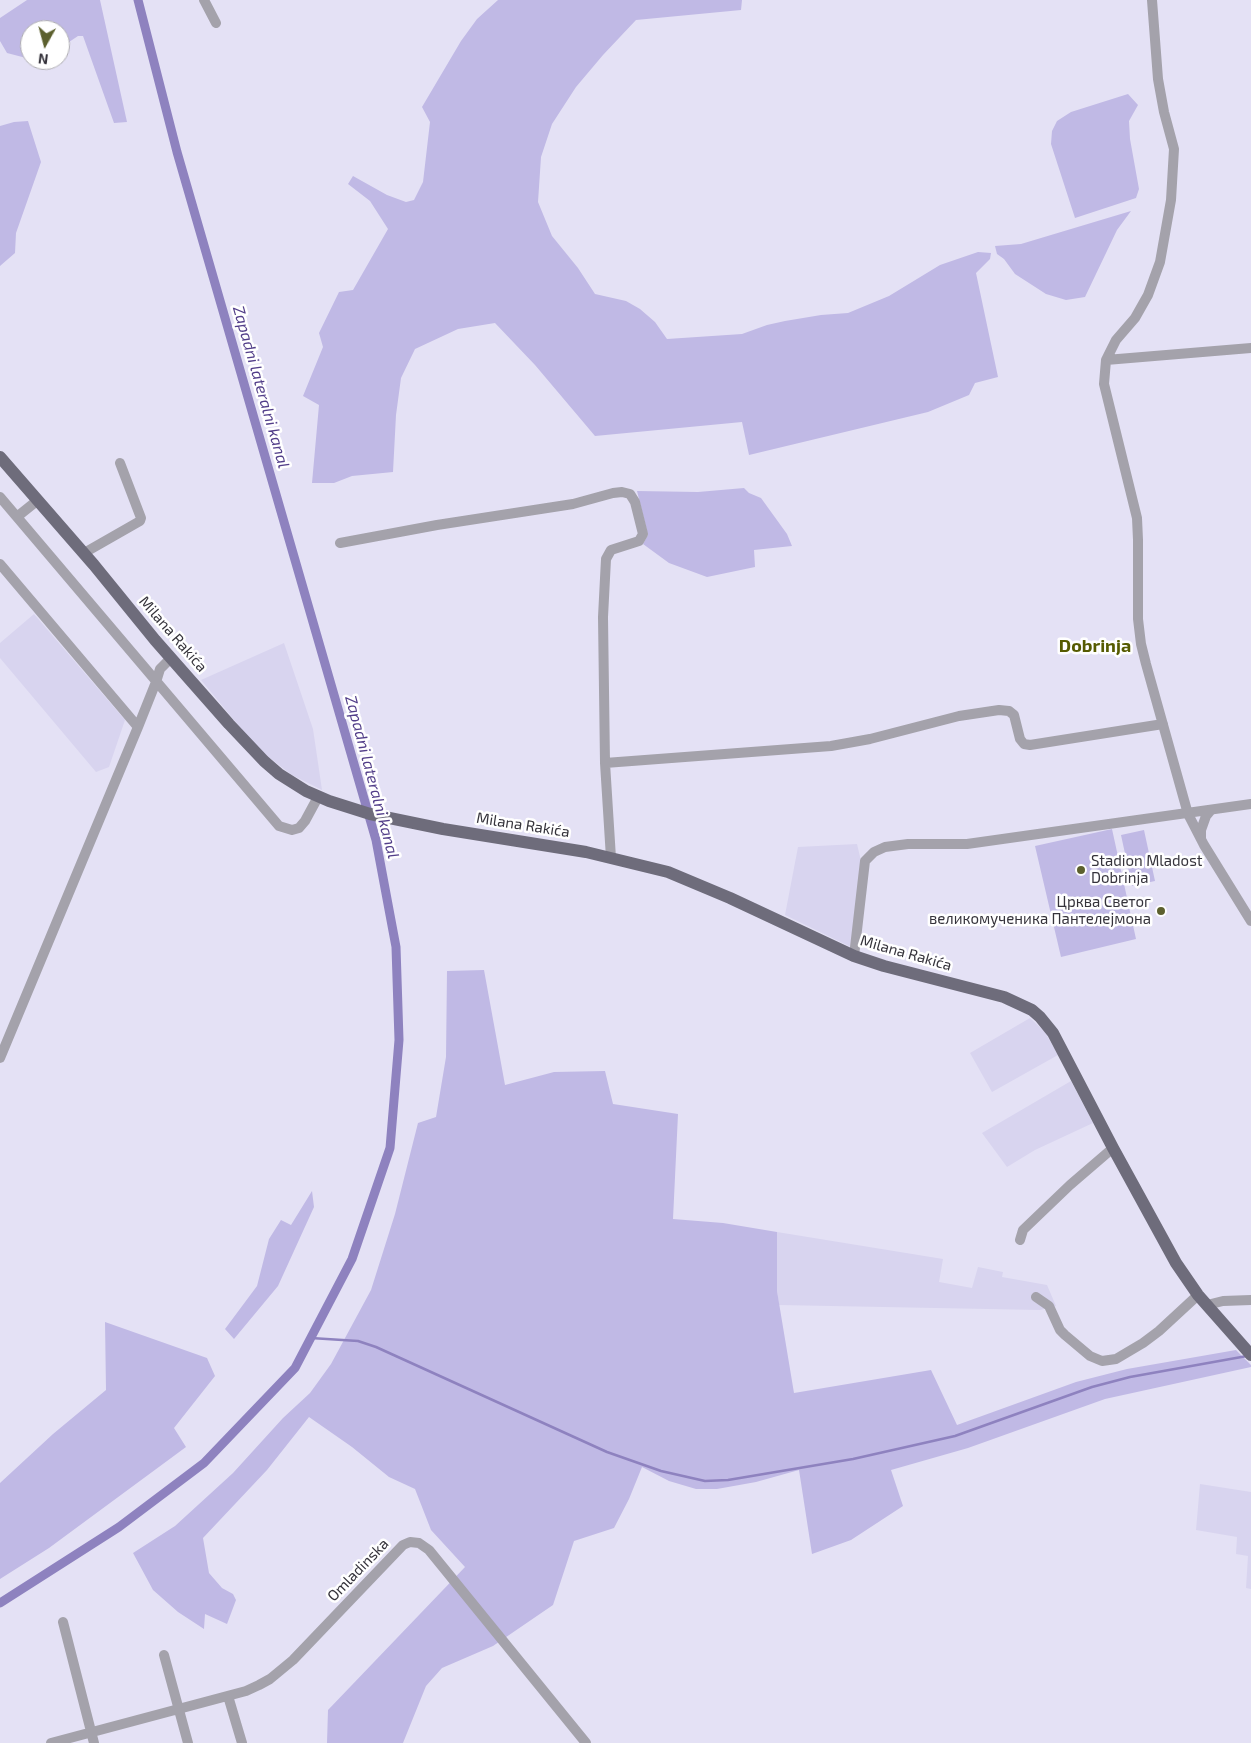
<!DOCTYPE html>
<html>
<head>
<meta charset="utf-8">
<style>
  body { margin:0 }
  #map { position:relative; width:1251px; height:1743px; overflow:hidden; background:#e4e1f5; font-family:"Exo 2",sans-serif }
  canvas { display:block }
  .north { position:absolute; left:20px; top:20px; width:50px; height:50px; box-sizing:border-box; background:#fff; border:1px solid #aeadb1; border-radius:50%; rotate:187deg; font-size:14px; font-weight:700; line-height:20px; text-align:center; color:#35333b }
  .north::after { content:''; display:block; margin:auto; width:18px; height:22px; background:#5c602e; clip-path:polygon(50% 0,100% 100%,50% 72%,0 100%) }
</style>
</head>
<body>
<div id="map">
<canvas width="1251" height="1743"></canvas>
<div class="north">N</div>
</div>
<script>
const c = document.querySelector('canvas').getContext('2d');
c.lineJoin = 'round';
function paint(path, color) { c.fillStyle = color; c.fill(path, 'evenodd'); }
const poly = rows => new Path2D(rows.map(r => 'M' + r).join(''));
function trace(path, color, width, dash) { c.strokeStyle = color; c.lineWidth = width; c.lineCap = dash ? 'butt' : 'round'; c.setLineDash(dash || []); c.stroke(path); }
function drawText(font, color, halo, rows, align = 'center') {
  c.font = font + ' "Exo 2",sans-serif'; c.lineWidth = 5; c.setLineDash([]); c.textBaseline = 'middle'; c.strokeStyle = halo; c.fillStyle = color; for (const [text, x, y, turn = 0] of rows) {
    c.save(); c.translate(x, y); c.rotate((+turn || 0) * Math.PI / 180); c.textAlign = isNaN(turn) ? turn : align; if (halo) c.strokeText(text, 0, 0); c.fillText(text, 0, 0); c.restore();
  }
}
paint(poly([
  [34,614,125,720,109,767,96,772,0,658,0,643],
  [284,643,313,729,322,790,292,775,258,749,201,680],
  [857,844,861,861,853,948,785,915,798,847],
  [1030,1018,1045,1032,1058,1055,992,1092,970,1053],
  [1071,1081,1093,1123,1035,1150,1007,1167,982,1133],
  [777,1232,943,1259,939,1282,972,1288,978,1267,1003,1272,1002,1277,1047,1285,1056,1306,1040,1310,779,1305,777,1291],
  [1200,1484,1251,1492,1251,1589,1246,1588,1248,1556,1236,1554,1237,1537,1196,1530]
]), '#d8d4ef');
paint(poly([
  [27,0,100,0,127,122,114,123,83,36,78,36,60,48,60,30,30,30,30,59,7,53,0,41,0,18],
  [498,0,742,0,741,10,636,20,603,55,576,87,552,124,541,157,538,202,552,236,578,268,595,294,626,301,640,309,655,322,667,339,742,334,767,325,785,321,821,315,848,313,889,296,940,265,978,252,991,253,990,259,976,273,998,377,975,383,969,395,928,412,749,455,742,422,595,436,535,365,495,323,458,329,415,349,401,378,396,415,393,472,352,476,334,483,312,483,319,405,303,396,323,347,319,333,339,292,353,290,388,229,370,201,348,184,353,176,387,195,406,202,414,200,423,182,430,122,422,107,461,41,477,19],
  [1128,94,1138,105,1129,121,1130,139,1139,189,1136,198,1075,218,1051,144,1052,131,1057,121,1071,112],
  [28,121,41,162,16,233,15,253,0,266,0,126,14,122],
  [1131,211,1117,230,1085,297,1066,300,1046,294,1015,274,1004,259,997,254,995,246,1021,244],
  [744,488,749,493,761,498,787,534,792,546,754,550,755,567,707,577,669,563,643,544,648,535,637,491,698,492],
  [1112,829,1136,939,1061,957,1035,846],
  [1144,830,1155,881,1132,886,1121,835],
  [484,970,505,1085,554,1072,605,1071,613,1104,678,1114,673,1219,723,1223,777,1232,777,1291,794,1393,931,1370,957,1425,1076,1382,1127,1369,1236,1350,1251,1365,1251,1367,1105,1399,968,1448,891,1470,903,1506,851,1540,812,1554,799,1470,756,1482,717,1489,696,1489,669,1481,642,1467,629,1499,614,1528,574,1541,553,1605,493,1646,442,1668,426,1686,403,1743,327,1743,328,1710,465,1567,431,1530,415,1489,389,1477,352,1447,309,1417,267,1470,203,1538,209,1573,222,1588,233,1594,236,1600,227,1624,205,1614,204,1629,178,1612,153,1590,133,1553,175,1526,233,1473,283,1418,310,1393,331,1364,371,1290,395,1214,418,1123,436,1117,446,1057,447,971],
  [312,1191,314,1207,278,1286,234,1339,225,1329,257,1286,269,1239,281,1220,291,1225],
  [105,1322,207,1358,215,1376,174,1428,186,1447,49,1548,0,1579,0,1483,53,1434,106,1390]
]), '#c0b9e5');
trace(poly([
  [311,1338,358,1341,376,1347,607,1452,661,1471,705,1481,728,1480,853,1459,955,1436,1092,1387,1130,1377,1247,1356]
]), '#8e82bf', 2.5);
trace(poly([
  [0,1603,119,1527,204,1463,295,1368,352,1259,390,1148,399,1040,396,947,376,840,177,152,138,0]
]), '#8e82bf', 9);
trace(poly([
  [204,0,216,23],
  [1152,0,1158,79,1164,112,1174,149,1171,200,1160,262,1148,295,1135,318,1116,340,1106,360,1104,384,1137,518,1138,540,1138,619,1141,644,1146,664,1188,814,1204,845,1251,921],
  [1106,360,1251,348],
  [0,497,279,826,292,830,299,828,305,821,318,797],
  [18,516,38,500],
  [340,543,437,525,573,504,613,493,622,492,630,494,635,502,643,534,639,541,611,550,606,559,603,617,605,763,611,858],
  [84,553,140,521,141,518,120,463],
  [0,564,138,727],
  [605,763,831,746,870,739,959,716,999,710,1009,711,1014,715,1020,739,1024,744,1030,745,1163,724],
  [1201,839,1201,830,1206,816,1211,810],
  [854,956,865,861,874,852,885,847,908,844,967,844,1251,804],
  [0,1058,138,727,156,682,160,669,171,658],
  [1020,1240,1023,1230,1070,1185,1113,1148],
  [1036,1297,1049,1306,1060,1330,1065,1335,1090,1356,1102,1361,1116,1359,1143,1343,1159,1331,1198,1295],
  [1207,1305,1223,1301,1251,1300],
  [63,1622,94,1743],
  [164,1655,188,1743],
  [228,1696,242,1743],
  [51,1743,246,1691,259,1685,270,1679,293,1660,403,1545,410,1542,419,1543,429,1550,586,1743]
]), '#a4a2ab', 10);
trace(poly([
  [0,457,94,565,155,640,229,724,264,761,279,774,306,791,329,801,370,814,443,829,586,852,668,872,730,898,854,956,884,966,1004,997,1032,1010,1040,1017,1053,1033,1113,1148,1176,1263,1198,1295,1251,1355]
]), '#6e6c7b', 12);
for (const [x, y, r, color] of [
  [1081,870,5,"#5c602e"],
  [1161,911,5,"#5c602e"]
]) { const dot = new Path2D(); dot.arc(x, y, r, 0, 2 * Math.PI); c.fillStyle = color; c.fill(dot); trace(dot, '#fff', 2); }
drawText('15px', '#35333b', '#fff', [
  ["Milana Rakića",173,634,49],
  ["Milana Rakića",523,825,9],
  ["Milana Rakića",906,953,16],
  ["Omladinska",358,1570,-46]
]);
drawText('15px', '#35333b', '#fff', [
  ["Stadion Mladost",1091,861],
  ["Dobrinja",1091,878],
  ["Црква Светог",1151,902,"right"],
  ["великомученика Пантелејмона",1151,919,"right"]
], 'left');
drawText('italic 16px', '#523e89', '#fff', [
  ["Zapadni lateralni kanal",261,387,74],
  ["Zapadni lateralni kanal",372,777,75]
]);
drawText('bold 18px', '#565b01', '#fff', [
  ["Dobrinja",1095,646]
]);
</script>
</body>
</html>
